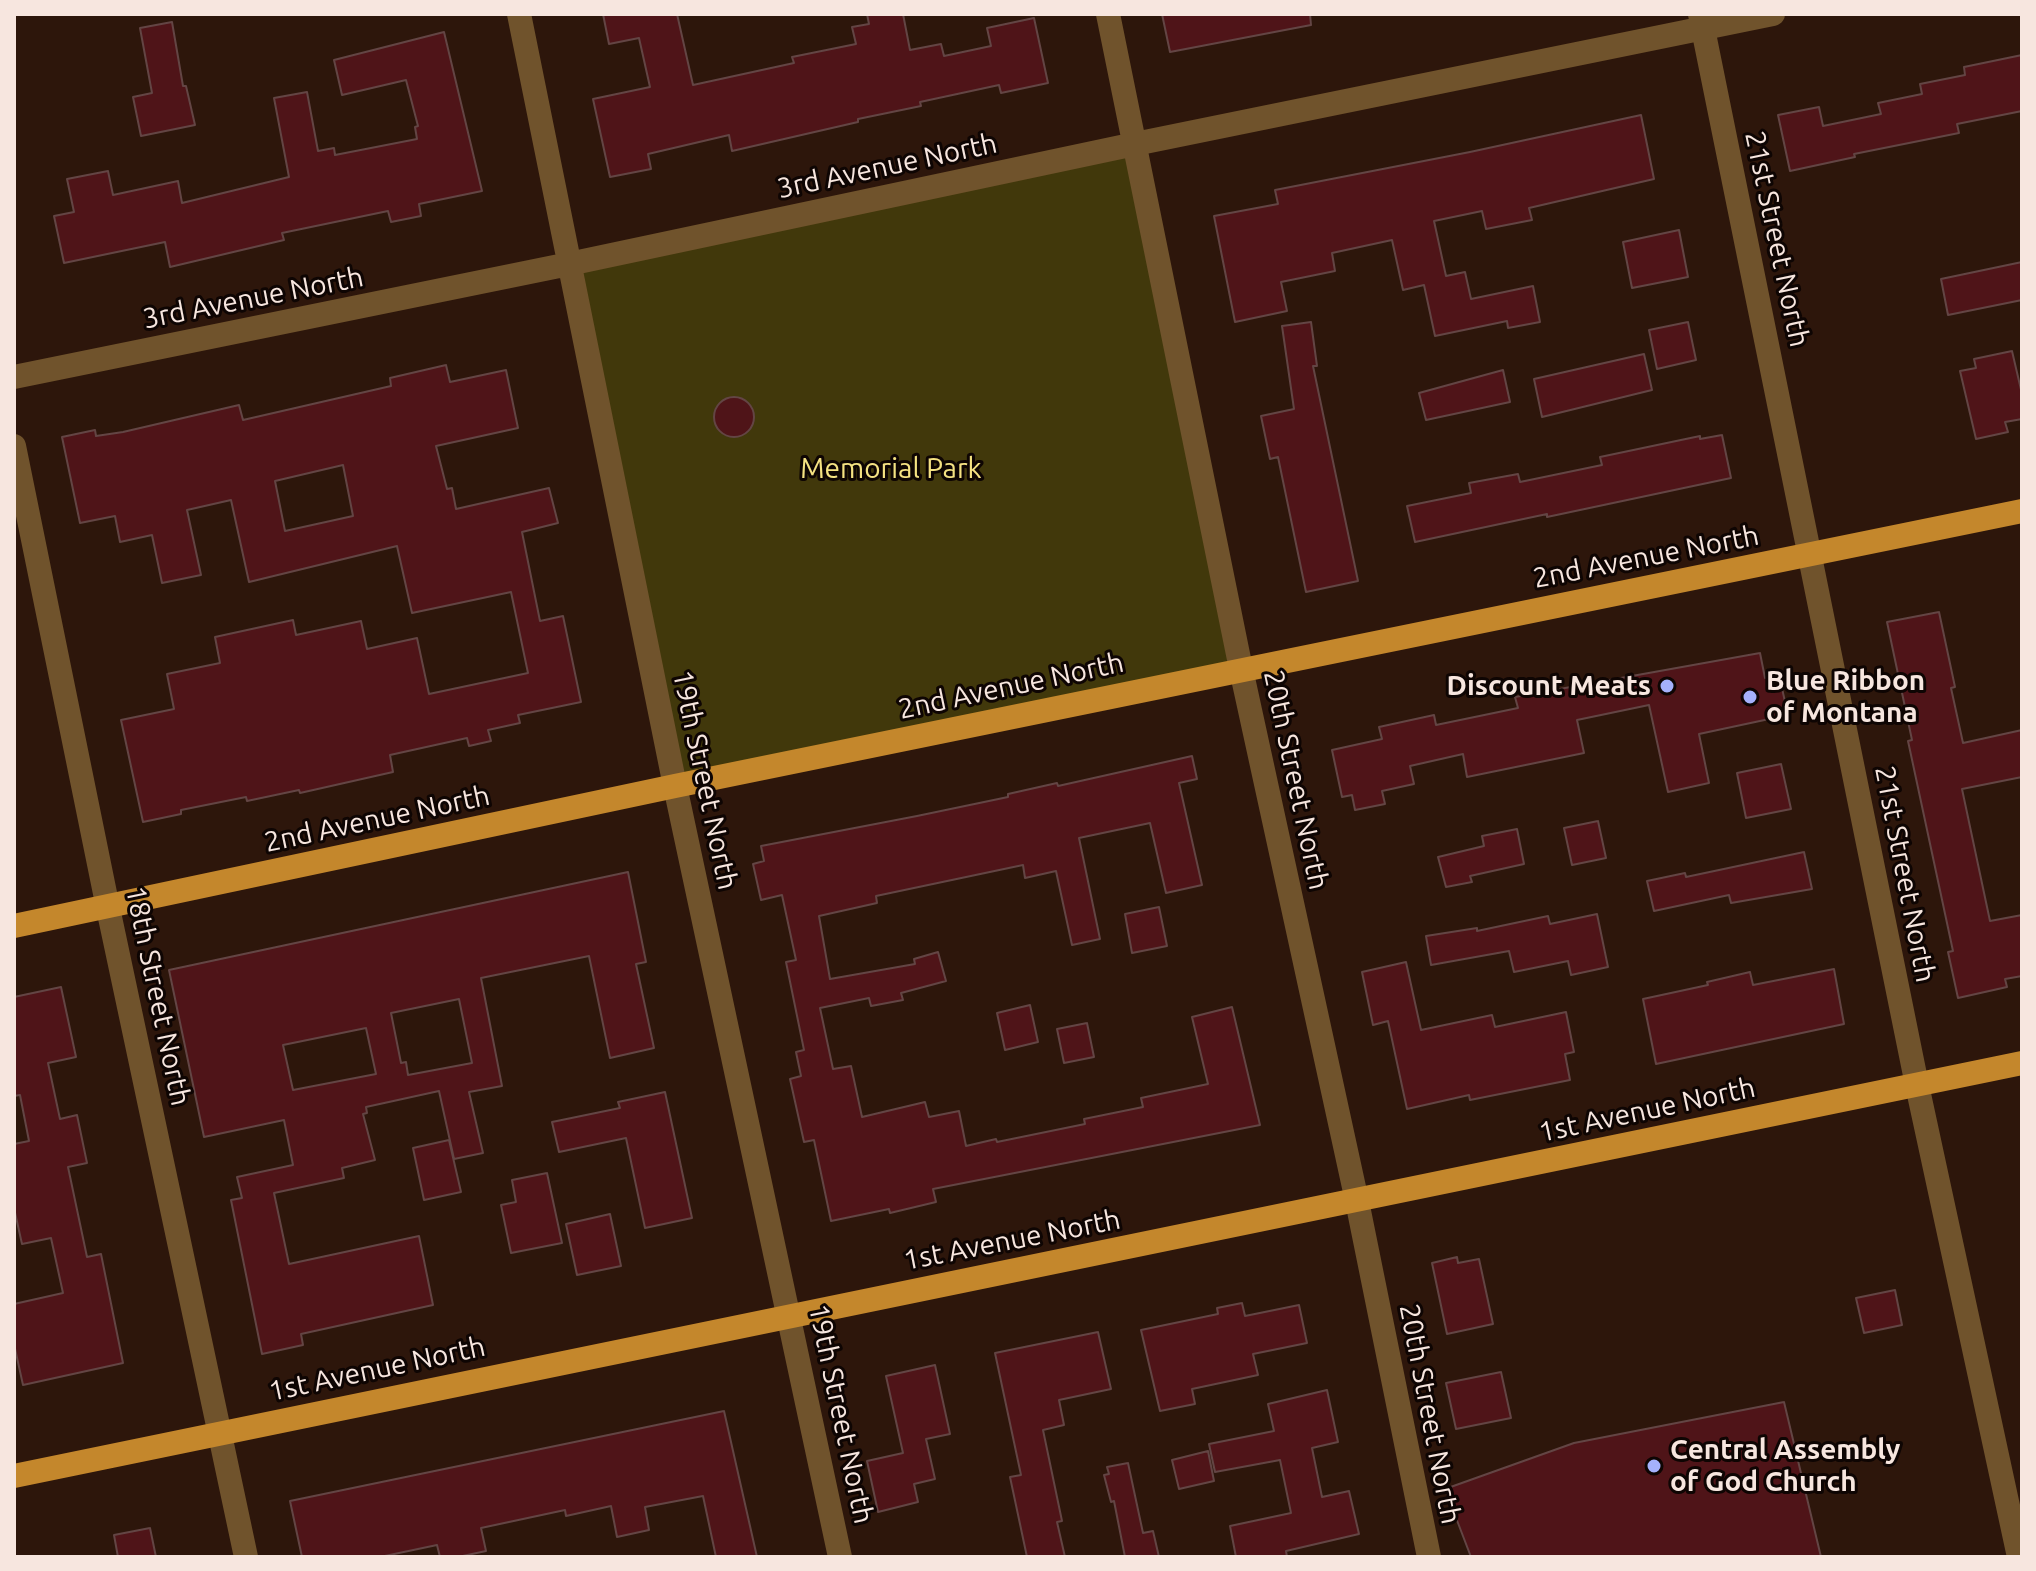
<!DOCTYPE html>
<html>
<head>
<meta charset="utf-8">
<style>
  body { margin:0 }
  #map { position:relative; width:2036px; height:1571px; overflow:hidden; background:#2d160b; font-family:Ubuntu,sans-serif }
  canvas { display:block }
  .frame { position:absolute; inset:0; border:16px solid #f7e6df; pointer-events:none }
</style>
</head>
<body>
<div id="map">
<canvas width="2036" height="1571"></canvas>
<div class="frame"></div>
</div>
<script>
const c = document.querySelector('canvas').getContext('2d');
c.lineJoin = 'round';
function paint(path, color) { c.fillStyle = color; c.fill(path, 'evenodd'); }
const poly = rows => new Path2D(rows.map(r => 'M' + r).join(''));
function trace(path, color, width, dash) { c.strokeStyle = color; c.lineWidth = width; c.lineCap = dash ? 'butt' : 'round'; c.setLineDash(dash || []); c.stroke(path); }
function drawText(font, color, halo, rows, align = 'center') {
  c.font = font + ' Ubuntu,sans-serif'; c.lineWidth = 6; c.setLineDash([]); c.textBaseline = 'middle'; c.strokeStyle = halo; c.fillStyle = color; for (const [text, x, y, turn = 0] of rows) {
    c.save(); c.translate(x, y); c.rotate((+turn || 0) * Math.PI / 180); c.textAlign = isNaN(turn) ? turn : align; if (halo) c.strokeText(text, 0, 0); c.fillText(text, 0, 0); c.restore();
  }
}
paint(poly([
  [1135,144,1241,669,675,786,569,264]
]), '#41380b');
const building = poly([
  [603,14,677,14,693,85,794,63,792,57,856,44,852,27,869,24,867,14,903,14,910,50,941,44,944,56,991,46,987,28,1034,18,1048,83,1001,93,999,85,920,102,921,106,858,119,858,122,732,151,729,135,648,154,651,169,610,177,593,99,650,87,639,38,609,44,603,14],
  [1162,14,1310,14,1311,25,1170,52,1162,14],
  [172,22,183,86,186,86,195,125,141,136,133,97,152,93,140,28,172,22],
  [444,32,482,191,419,204,421,216,391,222,388,211,282,233,284,240,170,267,165,242,64,263,54,216,74,212,67,179,108,171,113,195,178,181,182,203,289,177,274,98,307,92,318,151,334,148,335,155,417,139,415,127,418,126,406,80,342,95,334,60,444,32],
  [2022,55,2022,111,1957,124,1959,133,1854,154,1855,157,1790,171,1778,115,1819,107,1823,126,1881,114,1878,103,1922,94,1920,84,1965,75,1964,67,2022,55],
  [1641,115,1654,179,1529,208,1532,220,1486,229,1482,211,1434,221,1446,276,1465,272,1471,299,1533,286,1540,322,1508,328,1507,321,1435,336,1424,285,1403,290,1392,240,1332,253,1335,271,1281,282,1287,311,1235,322,1214,216,1278,204,1275,190,1470,152,1641,115],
  [1679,230,1688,277,1632,288,1623,242,1679,230],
  [2022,262,2022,300,1948,315,1941,279,2022,262],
  [1311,322,1317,366,1313,366,1358,581,1306,592,1278,457,1270,459,1261,416,1294,409,1282,326,1311,322],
  [1688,322,1696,360,1657,369,1649,330,1688,322],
  [2012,351,2022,394,2022,419,2005,422,2008,432,1976,439,1960,371,1976,368,1974,359,2012,351],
  [1644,354,1652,390,1542,417,1534,379,1644,354],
  [446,365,450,382,506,370,518,428,436,446,447,489,452,488,456,509,549,488,558,523,522,532,540,621,563,616,581,702,518,715,520,723,488,730,491,741,469,746,467,738,390,755,393,772,300,793,299,790,247,801,246,797,181,810,181,814,143,822,121,720,174,709,167,674,220,663,215,637,293,620,296,635,361,621,367,649,417,638,429,694,528,673,511,592,412,613,397,546,249,582,231,500,187,510,201,575,162,583,152,535,120,542,115,516,80,523,62,437,95,430,96,436,123,432,239,405,243,420,391,386,390,378,446,365],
  [343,465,353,516,285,531,275,481,343,465],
  [1503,370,1510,402,1426,420,1419,393,1503,370],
  '714 417a20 20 0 1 1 40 0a20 20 0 1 1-40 0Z',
  [1722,435,1731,478,1547,517,1547,514,1415,542,1407,506,1471,493,1469,483,1518,474,1520,482,1602,465,1600,457,1700,436,1700,439,1722,435],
  [1939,612,1955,687,1951,688,1963,743,2022,730,2022,777,1962,789,1990,921,2022,915,2022,976,2005,979,2007,987,1958,998,1948,952,1953,951,1908,741,1912,740,1887,622,1939,612],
  [1760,653,1765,678,1779,675,1788,715,1699,734,1709,783,1668,792,1649,705,1577,720,1584,753,1467,777,1463,754,1410,766,1414,784,1382,791,1385,804,1355,810,1352,795,1342,797,1332,750,1382,739,1379,727,1434,715,1436,725,1518,708,1515,697,1760,653],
  [1192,756,1197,779,1179,783,1202,885,1166,893,1150,823,1079,838,1100,939,1072,945,1056,871,1025,878,1023,865,876,896,877,903,819,916,830,979,915,964,914,959,938,952,946,981,901,993,903,1000,871,1006,869,998,820,1008,833,1069,851,1066,862,1117,925,1102,929,1117,959,1111,966,1146,996,1139,997,1142,1085,1124,1084,1119,1143,1107,1141,1098,1208,1084,1192,1017,1232,1007,1260,1125,933,1189,936,1202,890,1213,889,1209,831,1221,814,1140,804,1142,790,1079,801,1076,796,1052,804,1050,786,962,796,960,782,895,761,900,753,864,764,861,761,846,917,816,1008,797,1008,794,1057,783,1058,786,1192,756],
  [1781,764,1791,809,1746,818,1737,773,1781,764],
  [1598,821,1606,858,1572,865,1564,828,1598,821],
  [1517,829,1524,864,1470,876,1472,882,1446,887,1438,857,1484,846,1482,836,1517,829],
  [1804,852,1812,889,1731,903,1729,895,1654,911,1647,881,1685,873,1686,877,1804,852],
  [628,872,646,962,636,964,654,1048,610,1058,589,956,481,978,502,1086,469,1092,483,1153,454,1159,439,1091,366,1107,367,1113,363,1114,375,1160,342,1168,344,1178,274,1193,289,1264,419,1236,433,1305,301,1334,303,1345,262,1354,231,1200,242,1198,237,1177,293,1165,284,1120,204,1137,169,970,628,872],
  [459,999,472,1063,408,1075,406,1062,401,1063,391,1013,459,999],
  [366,1028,376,1074,293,1090,283,1045,366,1028],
  [1159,907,1167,946,1132,953,1125,914,1159,907],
  [1597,914,1608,967,1571,975,1568,961,1514,972,1509,951,1431,965,1426,936,1477,928,1477,931,1548,916,1550,924,1597,914],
  [1406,962,1421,1030,1492,1015,1495,1027,1566,1012,1574,1052,1565,1054,1570,1080,1470,1100,1469,1095,1407,1109,1388,1021,1373,1025,1362,972,1406,962],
  [1834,969,1844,1024,1656,1064,1643,999,1708,985,1707,982,1750,972,1753,985,1834,969],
  [61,987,76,1057,48,1063,60,1119,77,1115,87,1163,68,1167,87,1257,101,1254,123,1363,23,1385,14,1344,14,1304,63,1293,51,1238,22,1244,14,1208,14,1144,29,1141,20,1095,14,1096,14,997,61,987],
  [1030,1005,1038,1042,1005,1050,997,1013,1030,1005],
  [1087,1023,1094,1057,1064,1063,1057,1029,1087,1023],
  [665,1092,692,1218,645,1228,626,1138,559,1152,552,1122,620,1108,618,1102,665,1092],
  [449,1140,461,1192,424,1200,413,1148,449,1140],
  [547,1173,562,1243,511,1253,501,1205,516,1202,512,1180,547,1173],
  [610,1214,621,1266,577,1275,566,1224,610,1214],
  [1457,1257,1458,1263,1479,1259,1493,1324,1447,1334,1432,1263,1457,1257],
  [1895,1290,1902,1325,1864,1333,1856,1298,1895,1290],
  [1242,1303,1245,1316,1299,1305,1307,1343,1253,1354,1258,1375,1192,1389,1195,1404,1160,1411,1141,1330,1218,1314,1217,1308,1242,1303],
  [1098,1332,1111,1389,1059,1400,1064,1425,1043,1430,1062,1521,1057,1522,1065,1557,1027,1557,1010,1477,1021,1475,995,1353,1098,1332],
  [935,1365,950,1434,926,1439,935,1479,914,1484,918,1502,878,1512,867,1461,903,1453,886,1376,935,1365],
  [1501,1372,1511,1418,1456,1429,1446,1383,1501,1372],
  [1327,1390,1338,1442,1312,1448,1322,1497,1349,1491,1359,1534,1286,1551,1287,1557,1236,1557,1230,1526,1291,1513,1280,1460,1215,1472,1209,1444,1274,1431,1268,1404,1327,1390],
  [1784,1402,1821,1557,1471,1557,1445,1489,1574,1443,1784,1402],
  [724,1411,757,1557,716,1557,703,1496,645,1507,649,1530,617,1537,611,1506,566,1516,565,1510,481,1528,486,1551,458,1557,440,1557,437,1545,380,1557,302,1557,290,1501,724,1411],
  [1208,1451,1214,1481,1179,1489,1172,1460,1208,1451],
  [1128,1463,1143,1533,1153,1531,1159,1557,1125,1557,1114,1501,1111,1502,1104,1475,1109,1474,1107,1467,1128,1463],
  [150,1528,156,1557,118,1557,114,1535,150,1528]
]);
paint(building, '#4f1418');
trace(building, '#634544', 2);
trace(poly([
  [519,14,675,786,840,1557],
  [1108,14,1241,669,1357,1201,1429,1557],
  [1700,14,1917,1085,2019,1557],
  [14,377,569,264,1135,144,1773,14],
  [14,446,108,908,246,1557]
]), '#70532c', 24);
trace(poly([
  [14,926,675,786,2022,511],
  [14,1476,2022,1063]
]), '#c4872c', 24);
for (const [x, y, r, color] of [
  [1667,686,8,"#a5b1fc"],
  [1750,697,8,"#a5b1fc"],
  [1654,1466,8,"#a5b1fc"]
]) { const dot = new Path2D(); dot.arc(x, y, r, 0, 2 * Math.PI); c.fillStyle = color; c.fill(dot); trace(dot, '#0e0503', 3); }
drawText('28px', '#f7e6df', '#0e0503', [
  ["3rd Avenue North",887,166,-12],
  ["21st Street North",1777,239,78],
  ["3rd Avenue North",253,298,-11],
  ["2nd Avenue North",1646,557,-11],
  ["2nd Avenue North",1011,686,-12],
  ["19th Street North",705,780,78],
  ["20th Street North",1296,780,78],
  ["2nd Avenue North",377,819,-12],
  ["21st Street North",1905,874,79],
  ["18th Street North",158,996,78],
  ["1st Avenue North",1647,1110,-12],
  ["1st Avenue North",1012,1240,-11],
  ["1st Avenue North",377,1369,-12],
  ["19th Street North",841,1414,78],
  ["20th Street North",1430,1414,79]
]);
drawText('28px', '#f5e282', '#0e0503', [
  ["Memorial Park",891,469]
]);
drawText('bold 28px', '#f7e6df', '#0e0503', [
  ["Blue Ribbon",1766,681],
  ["of Montana",1766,713],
  ["Discount Meats",1651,686,"right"],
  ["Central Assembly",1670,1450],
  ["of God Church",1670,1482]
], 'left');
</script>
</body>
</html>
